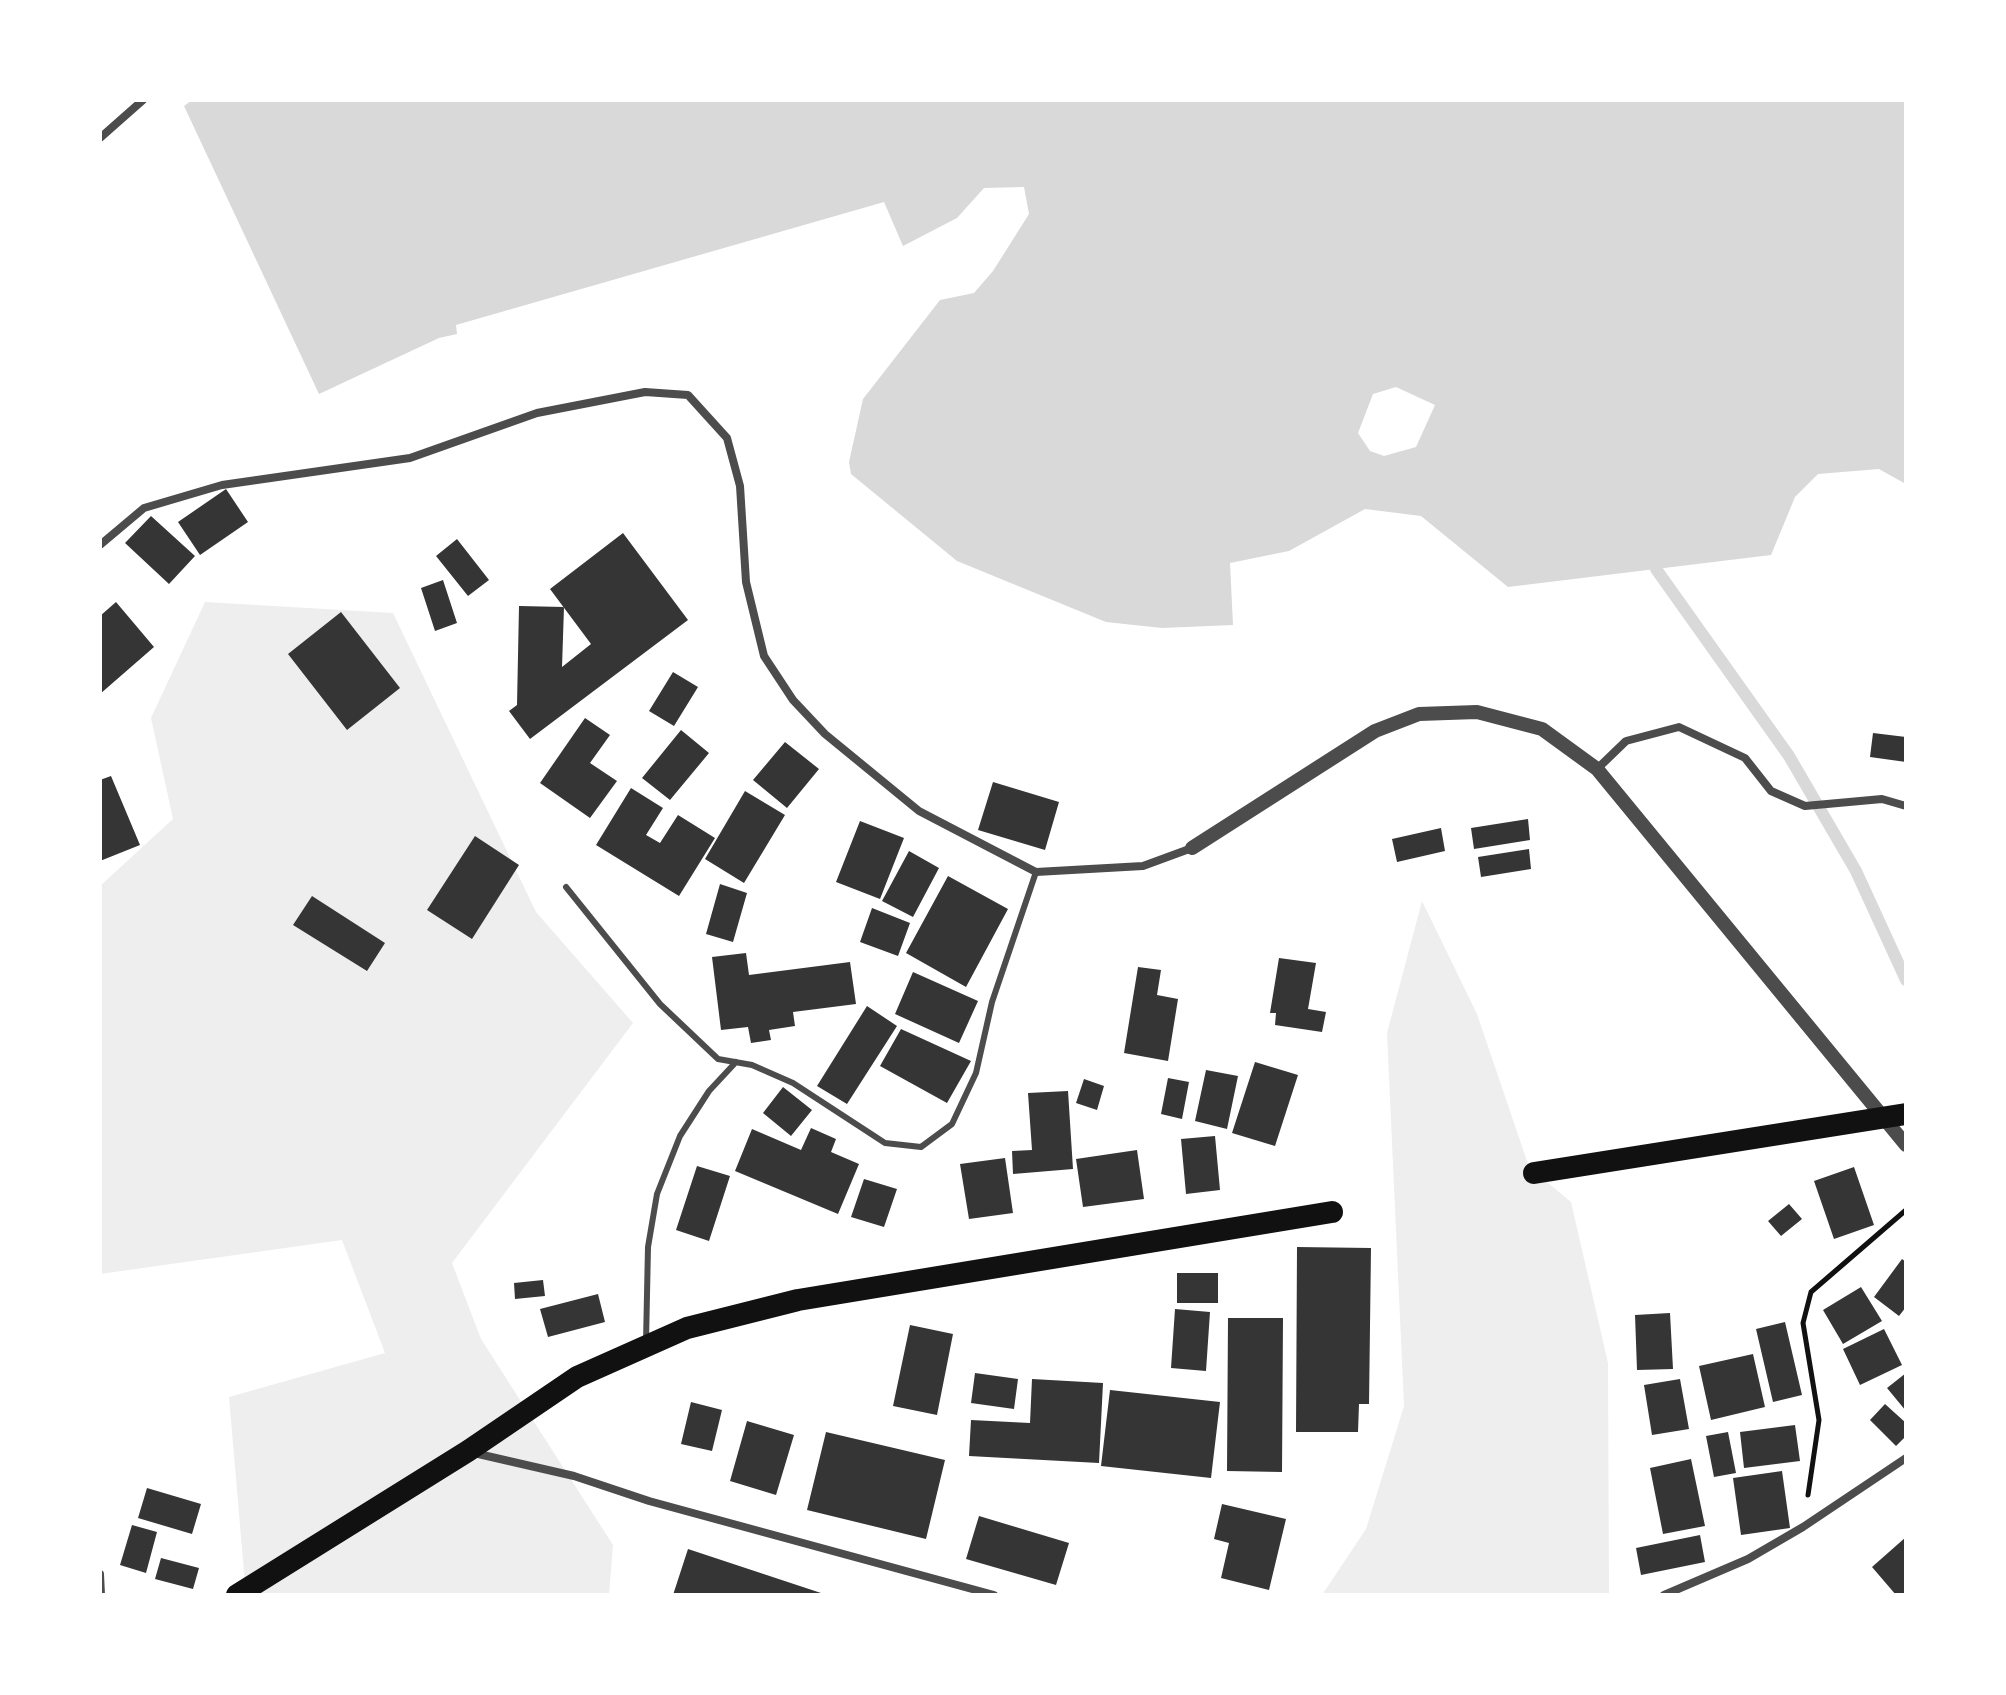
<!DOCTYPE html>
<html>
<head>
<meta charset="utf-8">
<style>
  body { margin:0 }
  #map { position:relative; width:2006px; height:1695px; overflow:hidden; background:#fff; font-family:Inter,sans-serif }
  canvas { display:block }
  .frame { position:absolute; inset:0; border:102px solid #fff; pointer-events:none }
</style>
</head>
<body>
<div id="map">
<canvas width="2006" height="1695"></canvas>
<div class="frame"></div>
</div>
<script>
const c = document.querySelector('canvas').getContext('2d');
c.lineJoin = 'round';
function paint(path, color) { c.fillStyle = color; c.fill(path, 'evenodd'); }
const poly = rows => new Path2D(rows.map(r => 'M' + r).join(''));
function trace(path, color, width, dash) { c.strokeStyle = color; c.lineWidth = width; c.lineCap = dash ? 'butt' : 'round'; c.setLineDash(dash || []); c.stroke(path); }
paint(poly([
  [205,602,393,613,536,912,633,1023,452,1263,481,1339,613,1545,609,1595,246,1595,229,1397,385,1353,342,1240,100,1274,100,886,173,819,151,718],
  [1422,901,1477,1014,1529,1167,1571,1202,1608,1363,1609,1595,1322,1595,1366,1529,1404,1406,1387,1033]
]), '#eee');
paint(poly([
  [192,100,1906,100,1906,500,1904,483,1879,469,1818,474,1795,497,1771,555,1508,587,1421,516,1365,509,1289,551,1230,563,1233,625,1162,628,1106,622,957,561,851,474,849,462,863,399,940,300,974,293,993,271,1029,214,1024,187,984,188,957,218,903,246,884,202,456,325,457,334,439,338,319,394,184,106],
  [1396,387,1435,405,1416,447,1384,456,1370,451,1358,433,1373,394]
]), '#d9d9d9');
trace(poly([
  [1656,569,1789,756,1856,871,1906,980]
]), '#d9d9d9', 12);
paint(poly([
  [226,489,248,522,200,555,178,522],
  [151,516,195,556,169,584,125,543],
  [623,533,688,620,530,739,509,711,517,705,519,606,564,607,562,667,591,644,550,589],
  [457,539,489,580,468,596,436,556],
  [443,580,457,623,435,631,421,588],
  [116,602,154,647,100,694,100,616],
  [341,612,400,688,347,730,288,654],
  [673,672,698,687,674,726,649,711],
  [585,718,610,735,590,763,617,781,590,818,540,783],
  [681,730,709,753,670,800,642,778],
  [1873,733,1906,737,1906,762,1870,757],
  [785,742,819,769,787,808,753,780],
  [111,776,140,845,100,861,100,780],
  [993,782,1059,802,1045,850,978,830],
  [631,788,663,808,646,835,660,843,678,815,715,838,679,896,596,845],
  [745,791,785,815,744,883,705,859],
  [1528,819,1530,840,1474,849,1471,828],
  [860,821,904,838,880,899,836,882],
  [1441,828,1445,851,1397,862,1392,839],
  [475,836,519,865,472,939,427,910],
  [1529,849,1531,869,1481,877,1478,857],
  [909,851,939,868,913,917,882,901],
  [948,876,1008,909,966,987,906,953],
  [720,884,747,893,733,942,706,934],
  [312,896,385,943,367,971,293,925],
  [872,908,910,923,898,956,860,942],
  [746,953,749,975,850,962,856,1004,793,1012,795,1026,769,1030,771,1040,751,1043,748,1027,721,1030,712,957],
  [1279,958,1316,963,1308,1009,1326,1012,1322,1032,1275,1025,1276,1013,1270,1013],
  [1138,967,1161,970,1157,995,1178,999,1168,1061,1124,1053],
  [913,972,978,1001,959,1043,895,1014],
  [867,1006,897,1026,847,1104,817,1086],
  [901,1029,971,1061,947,1103,880,1066],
  [1255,1062,1298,1075,1275,1146,1232,1133],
  [1206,1070,1238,1076,1227,1129,1195,1121],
  [1168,1078,1189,1082,1182,1119,1161,1114],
  [1084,1079,1104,1086,1097,1110,1076,1103],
  [783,1087,812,1110,791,1136,763,1113],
  [1068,1091,1073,1169,1013,1174,1012,1151,1032,1150,1028,1093],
  [811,1128,836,1139,831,1152,859,1164,838,1214,735,1171,752,1129,801,1150],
  [1215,1136,1220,1190,1186,1194,1181,1139],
  [1137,1150,1144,1199,1083,1207,1076,1159],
  [1005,1158,1013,1213,969,1219,960,1164],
  [697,1166,730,1176,709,1241,676,1230],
  [1854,1167,1874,1225,1834,1239,1814,1181],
  [864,1179,897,1189,884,1227,851,1217],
  [1789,1204,1802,1219,1781,1236,1768,1221],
  [1297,1247,1371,1248,1369,1404,1359,1404,1358,1432,1296,1432],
  [1902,1259,1906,1262,1906,1307,1899,1316,1874,1297],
  [1177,1273,1218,1273,1218,1303,1177,1303],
  [543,1280,545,1296,515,1299,514,1283],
  [1861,1287,1882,1321,1843,1344,1823,1310],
  [598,1294,605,1322,548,1337,540,1309],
  [1175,1309,1210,1312,1206,1371,1171,1368],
  [1670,1313,1673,1369,1637,1370,1635,1315],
  [1228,1318,1283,1318,1282,1472,1227,1471],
  [1785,1322,1802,1395,1773,1402,1756,1329],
  [910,1325,953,1334,937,1415,893,1406],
  [1884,1329,1902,1365,1860,1385,1843,1349],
  [1753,1354,1765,1407,1711,1420,1699,1366],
  [975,1373,1018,1379,1014,1409,971,1403],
  [1906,1373,1906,1411,1887,1388],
  [1032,1379,1103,1383,1099,1463,969,1456,971,1420,1030,1423],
  [1680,1379,1689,1429,1652,1435,1644,1385],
  [1110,1390,1220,1402,1211,1478,1101,1466],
  [691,1402,722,1410,712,1451,681,1444],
  [1885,1404,1906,1423,1906,1436,1896,1446,1870,1420],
  [747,1421,794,1435,776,1495,730,1481],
  [1795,1425,1800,1461,1744,1468,1740,1432],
  [826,1432,945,1460,926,1539,807,1510],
  [1728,1432,1736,1473,1714,1477,1706,1436],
  [1691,1459,1705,1526,1663,1534,1650,1468],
  [1782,1471,1790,1528,1741,1535,1733,1478],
  [147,1488,201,1504,192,1534,138,1518],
  [1222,1504,1286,1519,1269,1590,1221,1578,1229,1543,1214,1539],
  [979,1516,1069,1543,1056,1585,966,1559],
  [132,1525,157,1532,146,1573,120,1565],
  [1700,1535,1705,1562,1641,1575,1636,1548],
  [1906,1537,1906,1595,1896,1595,1872,1567],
  [688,1549,824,1594,824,1595,673,1595],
  [161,1558,199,1568,193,1589,155,1579]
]), '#353535');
trace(poly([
  [1808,1495,1819,1420,1803,1323,1811,1292,1906,1210]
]), '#111', 5);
trace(poly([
  [566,887,660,1004,718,1059,752,1065,793,1083,885,1143,921,1147,952,1124,976,1073,992,1002,1036,872],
  [646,1342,648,1247,657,1194,680,1136,709,1091,736,1062]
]), '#4c4c4c', 6);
trace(poly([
  [100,138,143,100],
  [100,545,144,508,222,485,410,458,537,413,645,392,688,395,727,438,740,486,746,582,764,656,793,700,825,734,919,811,1036,872,1143,866,1192,848],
  [1597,769,1626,741,1679,727,1745,758,1771,791,1805,806,1882,799,1906,806],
  [474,1453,574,1476,649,1501,994,1595],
  [100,1574,101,1595],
  [1664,1595,1748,1559,1803,1527,1906,1458]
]), '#4c4c4c', 8);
trace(poly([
  [1192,848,1375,731,1419,714,1477,712,1542,729,1597,769,1906,1145]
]), '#4c4c4c', 14);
trace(poly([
  [1534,1173,1906,1114],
  [237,1595,468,1451,577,1377,687,1328,798,1300,1332,1212]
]), '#111', 22);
</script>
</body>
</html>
